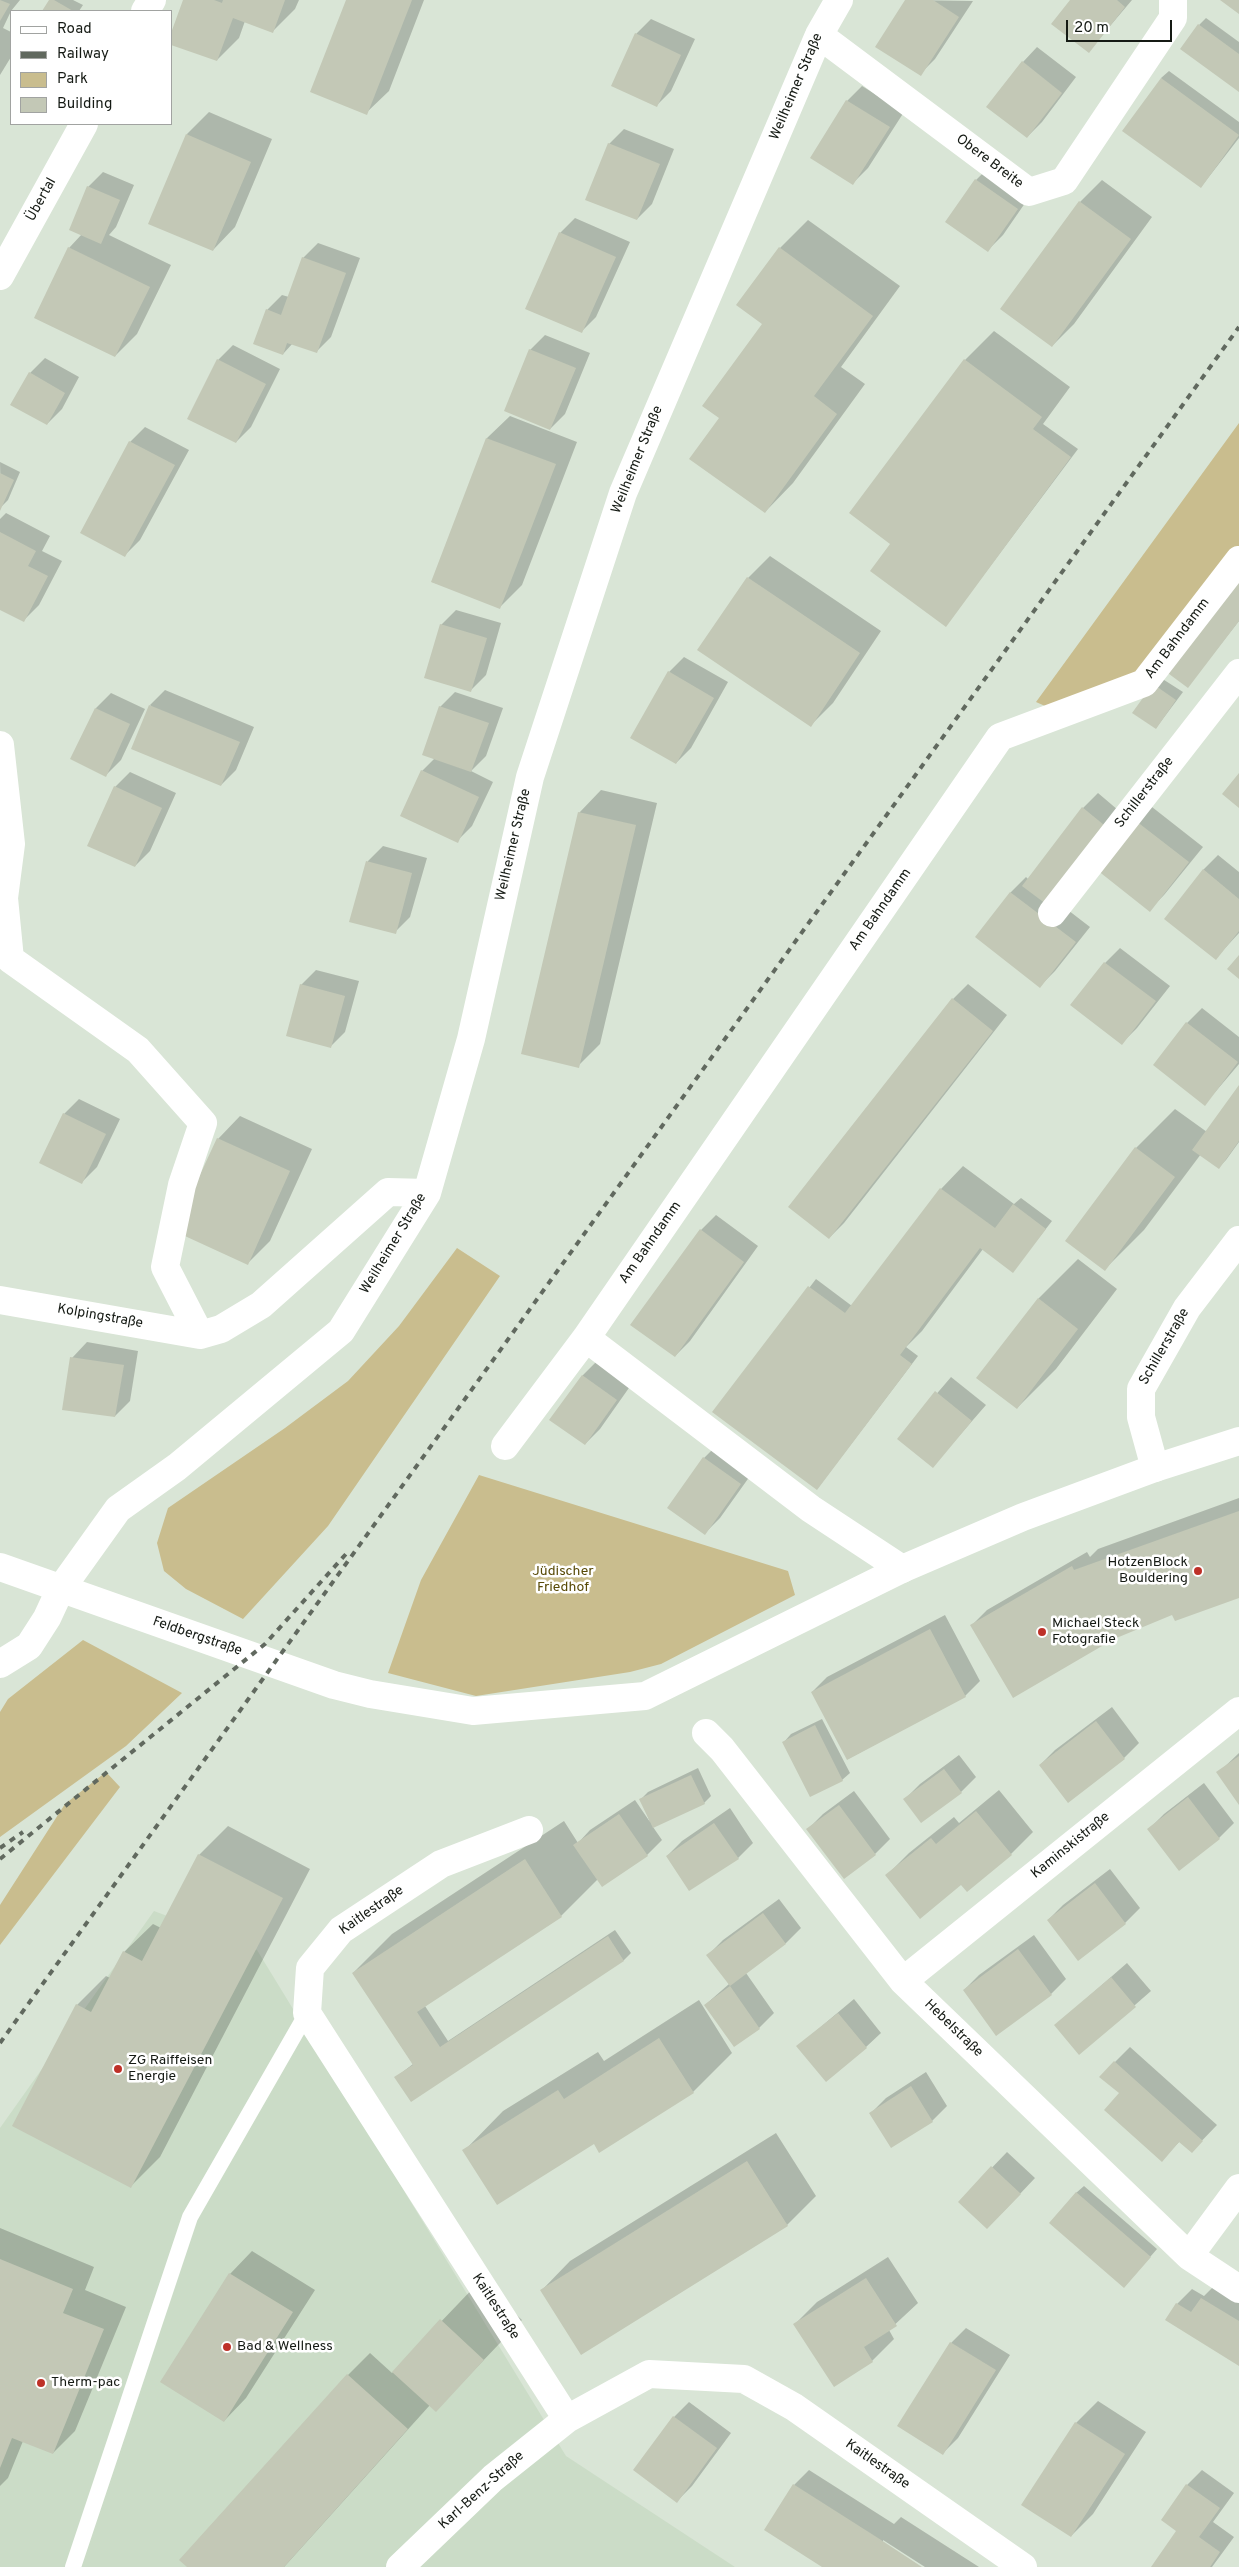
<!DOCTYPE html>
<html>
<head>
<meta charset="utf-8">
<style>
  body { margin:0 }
  #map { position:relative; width:1239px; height:2567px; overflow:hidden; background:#d9e5d6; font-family:Overpass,sans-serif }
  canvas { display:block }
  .legend { position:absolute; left:10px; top:10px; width:162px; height:115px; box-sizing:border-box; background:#fff; border:1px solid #a1a3a1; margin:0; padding:6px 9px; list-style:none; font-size:15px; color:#151a14 }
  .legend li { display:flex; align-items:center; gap:10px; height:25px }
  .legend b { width:25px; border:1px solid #a1a3a1 }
  .scale { position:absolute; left:1066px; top:20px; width:106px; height:22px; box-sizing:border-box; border:2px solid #151a14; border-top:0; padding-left:6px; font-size:15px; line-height:18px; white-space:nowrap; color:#151a14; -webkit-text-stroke:4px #fff; paint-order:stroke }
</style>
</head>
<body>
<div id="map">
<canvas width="1239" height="2567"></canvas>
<ul class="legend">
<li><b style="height:6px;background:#fff"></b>Road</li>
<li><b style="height:6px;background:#61695f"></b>Railway</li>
<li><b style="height:14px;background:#c9bd8e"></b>Park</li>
<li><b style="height:14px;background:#c3c8b6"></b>Building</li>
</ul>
<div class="scale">20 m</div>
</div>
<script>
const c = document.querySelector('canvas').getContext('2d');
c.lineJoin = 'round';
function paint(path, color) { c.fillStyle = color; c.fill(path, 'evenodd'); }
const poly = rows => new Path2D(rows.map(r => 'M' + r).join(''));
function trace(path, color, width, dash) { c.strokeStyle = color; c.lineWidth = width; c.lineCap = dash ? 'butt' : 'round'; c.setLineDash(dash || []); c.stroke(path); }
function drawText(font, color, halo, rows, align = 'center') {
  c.font = font + ' Overpass,sans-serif'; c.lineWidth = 5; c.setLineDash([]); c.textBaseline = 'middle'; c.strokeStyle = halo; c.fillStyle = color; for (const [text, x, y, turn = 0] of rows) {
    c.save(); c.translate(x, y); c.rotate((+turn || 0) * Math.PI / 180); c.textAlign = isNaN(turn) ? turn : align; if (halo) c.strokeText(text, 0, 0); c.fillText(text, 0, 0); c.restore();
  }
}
paint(poly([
  [154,1911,257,1950,566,2456,735,2567,0,2567,0,2128]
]), '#cbdcc7');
paint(poly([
  [1239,423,1239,560,1144,683,1063,714,1036,702],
  [457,1248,500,1276,328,1526,243,1619,186,1589,164,1571,157,1543,168,1508,285,1428,348,1381,399,1326],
  [479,1475,788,1571,795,1595,661,1664,630,1672,476,1696,388,1673,421,1580],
  [83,1640,182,1693,126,1746,0,1837,0,1712,8,1699],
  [106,1772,120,1787,0,1945,0,1905,65,1804]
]), '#c9bd8e');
paint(poly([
  [0,0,20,0,11,11,3,28,11,32,11,57,0,75],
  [50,0,73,0,83,5,79,11,44,11],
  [185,0,299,0,295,9,273,31,245,21,239,38,217,60],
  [348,0,424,0,389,91,366,113],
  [906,0,973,1,935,59,920,74],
  [1071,0,1132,0,1088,52],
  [1206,18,1239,42,1239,91,1199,25],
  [651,19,695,39,671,91,656,106,636,34],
  [1037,47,1076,77,1042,122,1027,137,1023,62],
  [1169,71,1239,122,1239,138,1201,187,1161,78],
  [862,86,904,112,868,168,853,183,847,101],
  [209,112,272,139,235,227,213,250,187,134],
  [624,129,674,149,652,204,637,219,609,144],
  [991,165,1032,193,1003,235,988,250,976,180],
  [103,172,134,185,116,227,109,235,171,265,137,334,115,356,69,248,82,234,88,187],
  [1102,180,1152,217,1074,324,1052,346,1080,202],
  [575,218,630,242,596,317,581,332,560,233],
  [808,220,900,286,841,367,865,384,793,483,765,512,720,418,764,323,780,248],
  [318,243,360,258,331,337,316,352,293,343,283,354,267,310,282,295,289,297,303,258],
  [994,331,1070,387,1043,424,1078,449,946,625,892,544,965,360],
  [545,335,590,353,565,414,550,429,530,350],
  [233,345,280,369,251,427,236,442,218,360],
  [45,358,79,377,62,409,47,424,30,373],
  [510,416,577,442,522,585,500,607,432,582,487,438],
  [145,427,189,450,140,540,125,555,130,442],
  [0,462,20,472,8,500,1,507],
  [6,513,50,536,42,551,62,561,39,605,24,620,0,608,0,519],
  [770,556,881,631,833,703,811,725,748,578],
  [1239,568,1239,621,1188,686],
  [456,610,501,623,486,675,471,690,441,625],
  [684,657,728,682,691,748,676,763,669,672],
  [1161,678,1183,692,1156,728,1134,713],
  [165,690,254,727,236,770,221,785,150,705],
  [455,692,503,708,486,756,471,771,493,782,472,826,457,841,422,771,435,758,440,707],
  [111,693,145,709,121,760,106,775,96,708],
  [130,772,176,793,150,851,135,866,115,787],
  [601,790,657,803,600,1044,578,1066,579,813],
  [1098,793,1118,810,1051,897,1090,927,1055,971,1040,986,976,937,1011,892,1026,877,1028,879,1083,808],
  [1152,807,1203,847,1164,895,1149,910,1099,870],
  [383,846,427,858,410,917,395,932,351,921,368,861],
  [1218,855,1239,872,1239,933,1216,958,1203,870],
  [1120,948,1170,986,1137,1028,1122,1043,1072,1005,1105,963],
  [316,970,359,981,345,1032,330,1047,301,985],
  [968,984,1007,1015,844,1223,829,1238,953,999],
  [1202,1008,1239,1037,1239,1064,1205,1104,1187,1023],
  [1239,1087,1239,1142,1226,1160,1219,1167,1201,1154,1144,1230,1105,1269,1067,1241,1136,1148,1175,1109,1207,1132],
  [79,1099,120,1119,97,1167,82,1182,64,1114],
  [240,1116,312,1149,270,1241,248,1263,218,1139],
  [963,1166,1014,1204,1021,1198,1052,1221,1013,1271,983,1249,922,1331,906,1347,918,1356,817,1489,714,1412,816,1279,852,1306,941,1189],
  [716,1215,758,1246,690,1341,675,1356,701,1230],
  [1078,1259,1117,1289,1056,1369,1017,1408,978,1378,1039,1298],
  [87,1342,138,1351,130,1401,115,1416,72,1358],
  [598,1360,631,1385,600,1429,585,1444,551,1419,583,1375],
  [951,1377,986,1405,933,1466,899,1438],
  [719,1443,755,1469,720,1518,705,1533,704,1458],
  [1239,1498,1239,1597,1173,1614,972,1625,987,1610,1087,1552,1090,1557,1098,1549],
  [945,1615,980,1681,965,1696,848,1759,812,1692,827,1677],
  [1112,1707,1139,1743,1124,1758,1068,1801,1040,1765,1055,1750],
  [822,1719,850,1773,842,1780,811,1795,784,1742,791,1734],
  [1239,1753,1239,1803,1218,1773],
  [959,1755,976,1777,961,1792,905,1799,920,1784],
  [698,1768,711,1796,704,1803,653,1827,662,1840,647,1855,598,1879,561,1916,425,2006,448,2041,615,1930,631,1953,624,1960,411,2101,396,2077,413,2064,353,1973,392,1934,564,1821,578,1843,590,1830,635,1800,650,1822,641,1799,648,1792],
  [1204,1783,1234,1823,1219,1838,1179,1869,1149,1829,1164,1814],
  [999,1790,1033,1832,1011,1854,962,1883,887,1875,909,1853,954,1817,959,1823],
  [854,1791,890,1839,875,1854,808,1829,823,1814],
  [730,1808,753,1843,738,1858,667,1856,682,1841],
  [228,1826,310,1869,160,2157,131,2186,77,2005,106,1976,110,1978,124,1952,153,1924,161,1928,199,1855],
  [1110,1869,1140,1908,1125,1923,1048,1920,1063,1905],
  [779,1899,801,1928,786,1943,746,1973,774,2013,759,2028,734,2045,705,2005,729,1984,708,1955,723,1940],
  [1034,1935,1066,1979,1051,1994,964,1990,979,1975],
  [1127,1963,1151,1991,1080,2053,1056,2025],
  [854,1999,881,2033,866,2047,798,2046],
  [699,2000,732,2053,693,2092,600,2151,594,2143,464,2151,503,2111,598,2052,604,2061],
  [1130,2047,1217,2125,1192,2151,1180,2141,1162,2160,1121,2093,1101,2076],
  [926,2072,947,2106,932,2121,871,2113,886,2098],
  [776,2133,816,2196,787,2225,581,2353,542,2290,570,2261],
  [1007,2152,1035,2178,1002,2213,959,2202],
  [1084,2186,1157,2249,1131,2279,1076,2193],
  [0,2228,94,2267,85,2290,126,2307,75,2431,53,2453,23,2441,8,2478,0,2486],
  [252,2251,315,2290,246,2398,224,2421,162,2382,230,2274],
  [888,2257,918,2303,889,2330,894,2339,872,2361,795,2324,817,2302],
  [480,2281,522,2320,436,2410,430,2405,284,2567,189,2567,348,2375,370,2353,392,2373],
  [1217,2283,1239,2297,1239,2365,1177,2304,1192,2289,1204,2296],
  [966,2328,1010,2355,958,2438,943,2453,899,2426,951,2343],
  [1098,2401,1146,2432,1093,2514,1071,2536,1076,2423],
  [689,2402,731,2433,692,2486,677,2501,674,2417],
  [809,2470,894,2524,901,2517,979,2567,925,2567,883,2540,883,2543,920,2567,824,2567,794,2485],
  [1202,2470,1234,2493,1213,2522,1234,2537,1212,2567,1152,2567,1178,2531,1187,2485]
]), '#0003');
paint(poly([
  [0,0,10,4,0,21],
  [49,0,54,0,73,11,42,11],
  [183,0,214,0,222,3,223,0,285,0,273,33,233,18,217,61,171,45,171,33],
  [346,0,412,0,367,115,310,92],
  [905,0,933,0,959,17,921,76,875,47],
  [1070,0,1117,0,1125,7,1089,53,1051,24],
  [1220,0,1239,0,1239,14],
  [1198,24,1239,54,1239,92,1180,49],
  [635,33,681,55,657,107,611,86],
  [1022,61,1062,93,1027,138,986,107],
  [1161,78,1239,135,1201,188,1122,131],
  [846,100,890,127,853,185,810,158],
  [186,134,251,162,213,251,148,224],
  [608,143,660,164,637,220,585,200],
  [975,179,1018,209,988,252,945,222],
  [87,186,120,200,101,244,69,230],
  [1079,201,1131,239,1052,347,1000,309],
  [559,232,616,257,582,333,525,309],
  [68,247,150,287,115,357,34,318],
  [779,247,873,316,814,396,837,414,765,513,689,459,719,418,702,406,762,324,736,305],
  [302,257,346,273,317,353,287,343,283,355,253,344,266,309,281,315],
  [529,349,576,368,550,430,504,411],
  [217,359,266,384,236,443,187,419],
  [964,359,1042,417,1033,429,1071,457,946,627,870,571,890,544,849,513],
  [29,372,65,393,47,425,10,405],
  [486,438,556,464,500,609,431,582],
  [129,441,175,465,125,557,80,533],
  [0,473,14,480,0,511],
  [0,532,36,551,28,566,48,576,24,622,0,610],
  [1239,576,1239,621,1188,688,1161,668],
  [747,577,860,653,811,727,697,650],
  [440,624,487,638,471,692,424,678],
  [668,671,714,698,676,764,630,738],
  [1153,684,1176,700,1156,729,1132,713],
  [149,705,240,742,221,786,131,749],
  [439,706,489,723,471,772,422,755],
  [95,708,130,724,106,777,70,759],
  [421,770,479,797,458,843,400,816],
  [1239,773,1239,808,1222,794],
  [114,786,162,808,135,867,87,846],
  [1082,807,1104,825,1046,904,1022,886],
  [578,812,636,825,579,1068,521,1054],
  [1136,821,1189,862,1150,912,1097,870],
  [366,861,412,873,396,934,349,922],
  [1203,869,1239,899,1239,931,1216,960,1164,919],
  [1010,892,1076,942,1040,988,975,937],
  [1239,955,1239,979,1227,969],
  [1104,962,1156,1001,1122,1045,1070,1005],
  [300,984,345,996,331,1048,286,1036],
  [952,998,993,1031,829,1239,788,1207],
  [1186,1022,1238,1062,1205,1106,1153,1065],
  [1239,1085,1239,1141,1219,1169,1192,1150],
  [63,1113,106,1134,82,1184,39,1163],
  [217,1138,290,1171,248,1265,174,1231],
  [1135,1147,1175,1177,1105,1271,1065,1241],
  [940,1188,995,1228,1013,1204,1046,1229,1013,1273,980,1248,900,1355,912,1364,817,1490,712,1412,808,1286,845,1313],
  [700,1229,744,1262,675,1357,630,1325],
  [1038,1298,1078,1329,1017,1409,976,1378],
  [70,1357,124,1365,115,1417,62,1410],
  [582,1375,617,1400,585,1445,549,1420],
  [935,1391,972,1421,933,1468,897,1439],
  [703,1457,741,1484,705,1535,667,1508],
  [1239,1511,1239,1598,1175,1621,1172,1615,1114,1639,1013,1698,970,1625,1072,1566,1074,1570],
  [930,1629,966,1697,847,1760,811,1692],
  [1096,1721,1125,1759,1068,1803,1039,1765],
  [815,1725,843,1781,810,1797,782,1742],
  [1239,1756,1239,1805,1216,1772],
  [944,1769,962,1793,921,1823,903,1799],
  [691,1775,705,1804,653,1828,639,1799],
  [1188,1797,1220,1839,1179,1871,1147,1829],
  [839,1805,876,1855,844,1879,806,1829],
  [976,1811,1012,1855,967,1892,961,1885,920,1919,885,1875,931,1838,936,1844],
  [619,1814,648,1856,602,1887,573,1845],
  [714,1823,739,1859,689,1891,666,1856],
  [198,1854,283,1898,131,2188,12,2126,76,2004,91,2012,123,1951,142,1961],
  [525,1859,562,1917,417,2012,440,2047,608,1936,624,1961,411,2102,394,2077,413,2065,352,1973],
  [1095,1883,1126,1924,1078,1961,1047,1920],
  [763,1913,786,1944,730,1986,760,2029,734,2047,704,2005,730,1986,706,1955],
  [1018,1949,1052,1995,996,2036,963,1990],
  [1111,1977,1136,2007,1079,2055,1054,2025],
  [838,2013,867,2048,826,2082,796,2046],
  [659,2038,694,2093,599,2153,594,2144,497,2205,462,2150,558,2090,564,2099],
  [1114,2061,1203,2141,1192,2153,1179,2142,1162,2162,1104,2110,1119,2093,1099,2077],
  [911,2086,933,2122,891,2148,869,2113],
  [747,2161,788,2226,581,2355,540,2290],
  [991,2166,1021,2194,987,2229,958,2202],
  [1076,2192,1151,2257,1124,2288,1049,2223],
  [0,2259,73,2289,63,2313,104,2329,53,2454,12,2438,0,2468],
  [229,2273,293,2312,224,2422,160,2382],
  [866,2278,897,2326,864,2347,873,2362,834,2387,793,2324],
  [1201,2298,1239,2321,1239,2366,1165,2320,1176,2303,1191,2312],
  [440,2319,484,2360,436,2412,392,2372],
  [950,2342,996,2370,943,2455,897,2426],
  [347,2374,408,2429,284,2567,187,2567,179,2560],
  [673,2416,717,2448,677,2503,633,2470],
  [1075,2422,1125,2454,1071,2537,1021,2505],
  [793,2484,878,2538,922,2567,822,2567,764,2530],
  [1186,2484,1220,2508,1199,2537,1220,2552,1210,2567,1151,2567,1176,2531,1161,2520]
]), '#c3c8b6');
trace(poly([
  [73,2567,190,2217,307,2013]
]), '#fff', 16);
trace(poly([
  [145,11,152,0],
  [819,35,1029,192,1064,181,1173,18,1173,0],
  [0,276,84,124],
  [0,745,11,844,4,898,0,904],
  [4,898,10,959,138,1050,203,1123,182,1185,165,1267,200,1335,221,1329,261,1305,388,1192,427,1193],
  [1052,913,1239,673],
  [0,1300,200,1335],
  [586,1338,811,1509,902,1569],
  [505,1446,586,1338,1000,737,1144,683,1239,560],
  [1155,1468,1141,1417,1141,1389,1187,1308,1239,1240],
  [0,1664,29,1646,47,1618,60,1590,118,1509,177,1467,341,1331,427,1193,471,1039,530,777,623,493,819,35,839,0],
  [706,1733,722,1749,903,1981,1189,2256,1239,2289],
  [529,1830,441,1864,341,1930,310,1968,307,2013,567,2419],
  [903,1981,1239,1711],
  [1189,2256,1239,2188],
  [400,2567,493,2478,567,2419,649,2374,744,2379,794,2407,1023,2567]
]), '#fff', 28);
trace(poly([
  [0,1567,334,1685,370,1694,473,1711,645,1696,902,1569,1023,1517,1155,1468,1239,1441]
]), '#fff', 28);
trace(poly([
  [0,1848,23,1832],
  [0,1859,265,1644,346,1554],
  [0,2043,1239,327]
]), '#61695f', 4, [6, 6]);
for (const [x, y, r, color] of [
  [1198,1571,5,"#be3128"],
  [1042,1632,5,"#be3128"],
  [118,2069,5,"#be3128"],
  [227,2347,5,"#be3128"],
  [41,2383,5,"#be3128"]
]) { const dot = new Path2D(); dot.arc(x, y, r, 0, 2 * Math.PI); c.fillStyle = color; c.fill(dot); trace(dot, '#fff', 2); }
drawText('14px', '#151a14', '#fff', [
  ["Weilheimer Straße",797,87,-67],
  ["Obere Breite",989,162,37],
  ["Übertal",42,200,-61],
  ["Weilheimer Straße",638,460,-68],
  ["Am Bahndamm",1178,639,-53],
  ["Schillerstraße",1145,793,-52],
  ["Weilheimer Straße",514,845,-77],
  ["Am Bahndamm",881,910,-55],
  ["Am Bahndamm",651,1243,-55],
  ["Weilheimer Straße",394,1244,-59],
  ["Kolpingstraße",100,1317,10],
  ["Schillerstraße",1165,1347,-60],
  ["Feldbergstraße",197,1637,19],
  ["Kaminskistraße",1071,1846,-39],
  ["Kaitlestraße",372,1911,-35],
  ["Hebelstraße",953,2029,44],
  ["Kaitlestraße",495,2307,57],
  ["Kaitlestraße",877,2465,35],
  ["Karl-Benz-Straße",482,2491,-42]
]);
drawText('14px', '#151a14', '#fff', [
  ["HotzenBlock",1188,1563,"right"],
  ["Bouldering",1188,1579,"right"],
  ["Michael Steck",1052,1624],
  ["Fotografie",1052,1640],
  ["ZG Raiffeisen",128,2061],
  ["Energie",128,2077],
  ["Bad & Wellness",237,2347],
  ["Therm-pac",51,2383]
], 'left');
drawText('14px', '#584a07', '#fff', [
  ["Jüdischer",563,1572],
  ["Friedhof",563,1588]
]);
</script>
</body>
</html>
